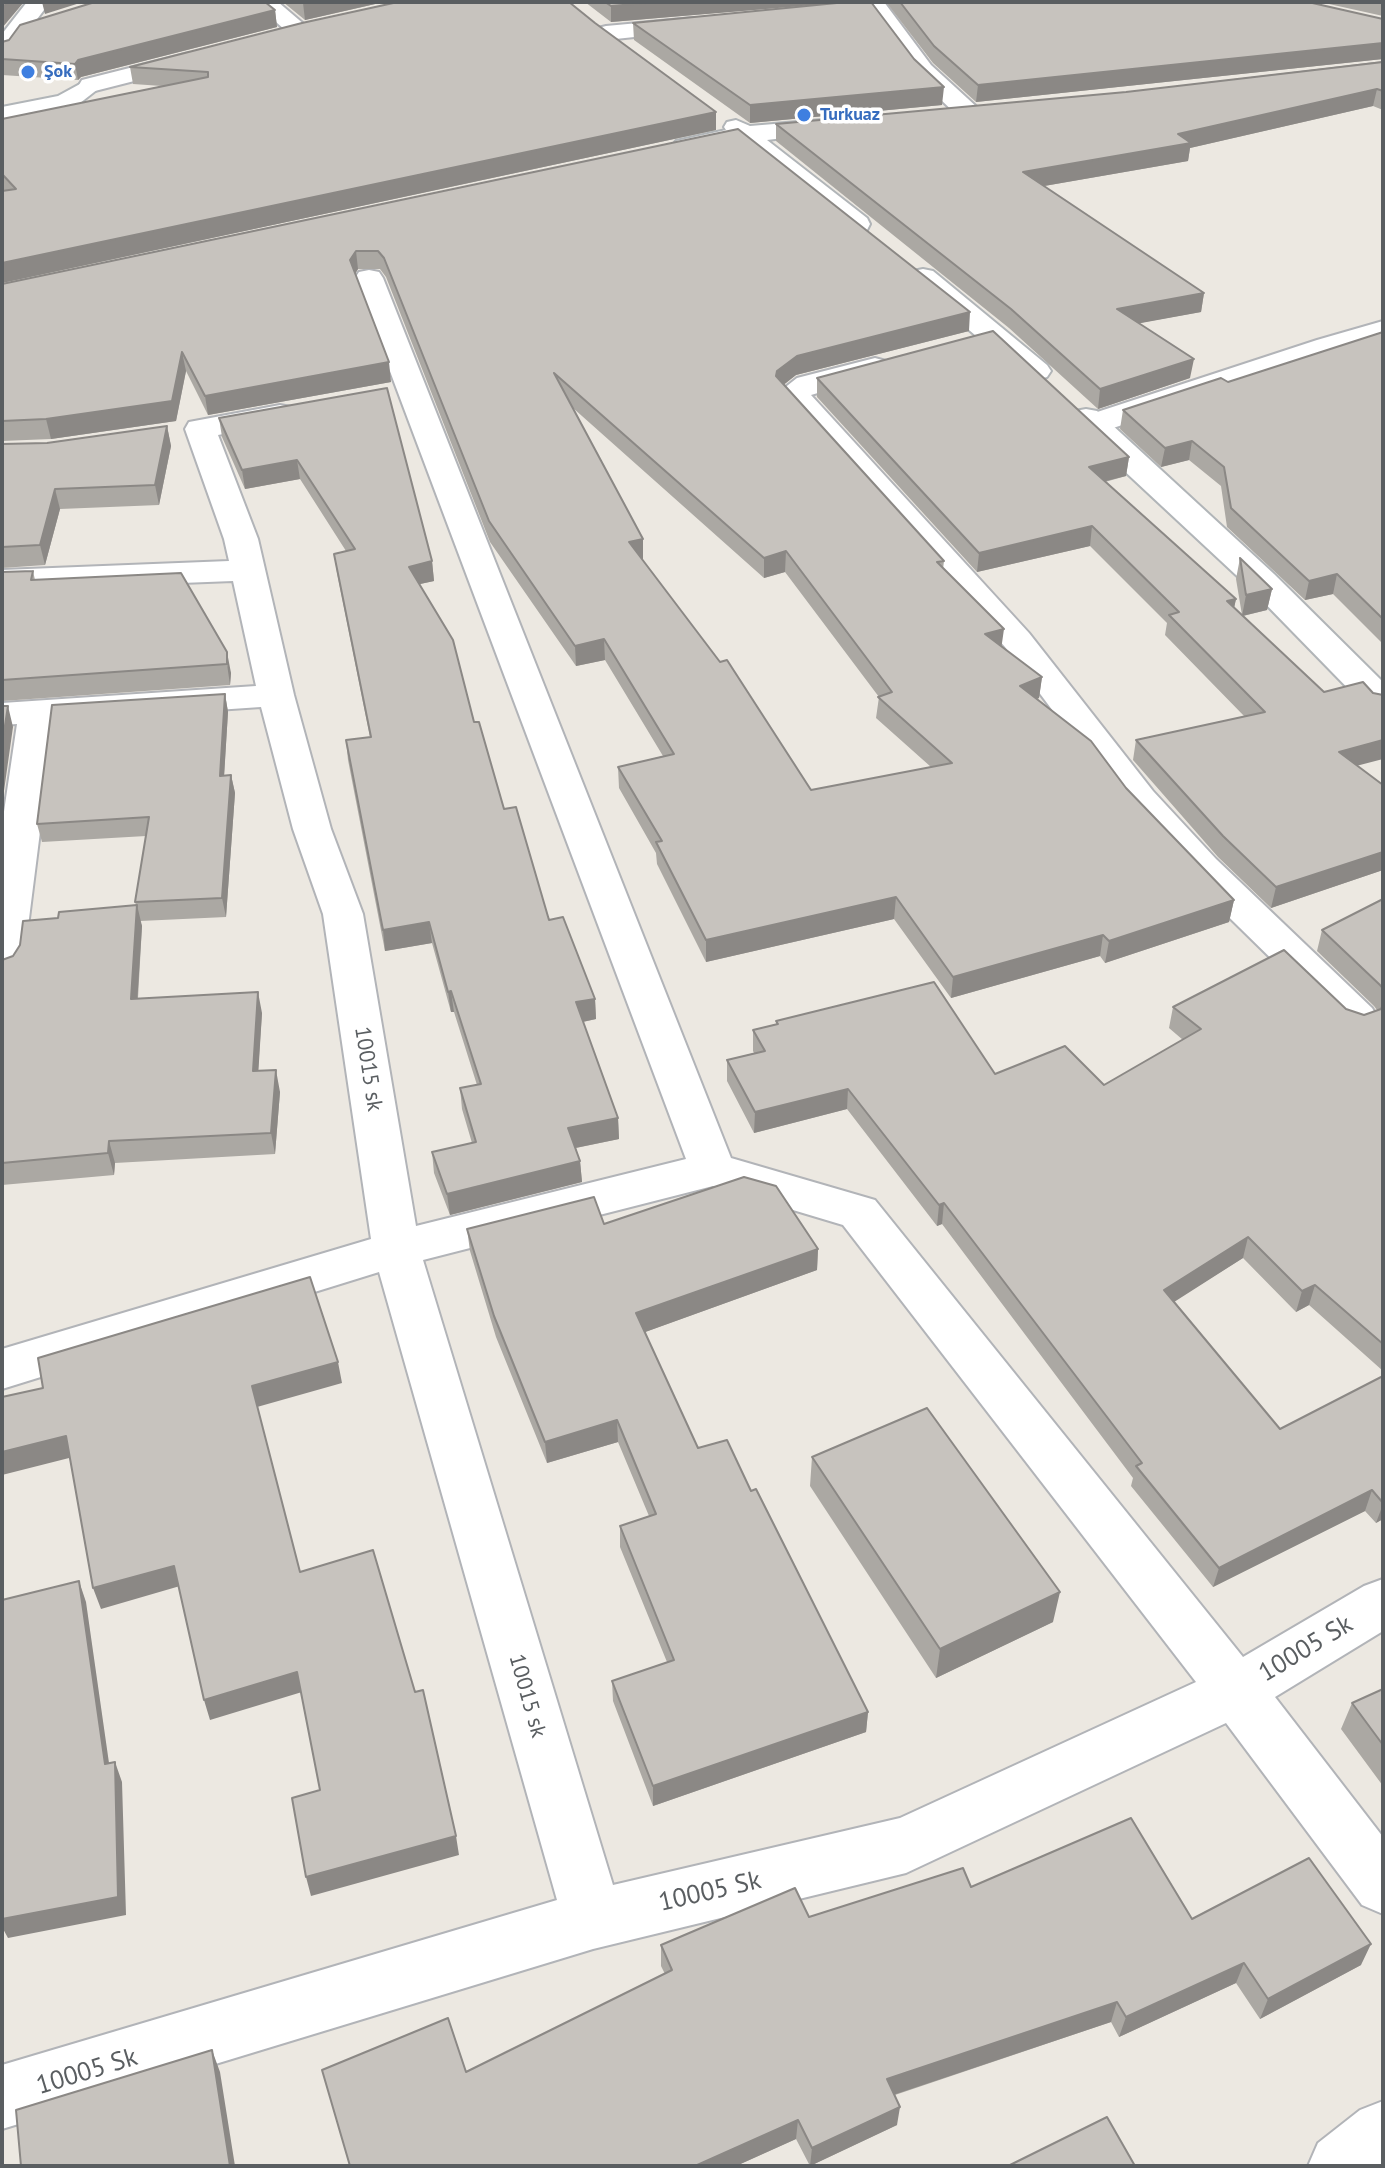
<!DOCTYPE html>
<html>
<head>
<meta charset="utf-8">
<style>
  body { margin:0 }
  #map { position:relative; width:1385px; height:2168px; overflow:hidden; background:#ece8e1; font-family:"PT Sans",sans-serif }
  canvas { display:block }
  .frame { position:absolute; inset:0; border:4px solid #5a5e61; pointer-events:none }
</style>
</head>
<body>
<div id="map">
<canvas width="1385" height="2168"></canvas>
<div class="frame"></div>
</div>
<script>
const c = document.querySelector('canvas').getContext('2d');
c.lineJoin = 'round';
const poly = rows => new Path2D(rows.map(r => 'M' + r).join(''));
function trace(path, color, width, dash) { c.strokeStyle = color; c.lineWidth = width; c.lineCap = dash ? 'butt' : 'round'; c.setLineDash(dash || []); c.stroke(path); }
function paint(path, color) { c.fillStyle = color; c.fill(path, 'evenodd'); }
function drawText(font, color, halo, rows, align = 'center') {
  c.font = font + ' "PT Sans",sans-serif'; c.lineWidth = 7; c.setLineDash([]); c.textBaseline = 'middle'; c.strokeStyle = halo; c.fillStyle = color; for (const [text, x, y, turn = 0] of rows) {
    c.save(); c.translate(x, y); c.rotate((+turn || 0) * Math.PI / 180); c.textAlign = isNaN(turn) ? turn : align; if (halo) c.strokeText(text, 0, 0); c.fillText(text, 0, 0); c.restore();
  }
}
const street = poly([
  [253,2,278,2,312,31,308,36,292,36,253,2],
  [858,2,884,2,931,65,979,109,982,114,979,119,961,119,915,75,870,14,817,20,809,18,806,13,809,8,817,6,858,2],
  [693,18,701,20,704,25,701,30,606,40,598,38,594,33,598,28,606,26,693,18],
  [189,53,197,55,201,60,197,65,91,92,82,90,79,85,82,80,189,53],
  [369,270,379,272,383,278,731,1158,875,1200,1243,1657,1364,1586,1383,1579,1383,1631,1275,1697,1383,1837,1383,1914,1362,1905,1226,1723,906,1873,593,1949,2,2129,2,2065,557,1900,379,1272,2,1389,2,1349,371,1239,323,914,293,829,261,707,54,721,23,966,17,976,2,980,2,825,17,724,2,725,2,703,256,686,233,581,2,590,2,570,229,561,224,539,185,429,189,422,280,405,291,407,295,414,291,421,218,435,258,539,294,695,331,829,363,914,416,1226,686,1159,355,278,359,272,369,270],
  [713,1186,843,1225,1196,1682,900,1818,613,1885,423,1260,713,1186],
  [1383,321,1383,339,1104,431,1093,433,1082,431,1078,424,1082,417,1317,340,1383,321],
  [875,358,886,361,890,367,886,373,811,395,1029,633,1153,791,1216,859,1372,1008,1378,1018,1372,1028,1357,1033,1342,1028,1188,877,1125,807,1005,647,778,393,797,378,875,358],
  [1383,2101,1383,2166,1308,2166,1318,2143,1360,2110,1383,2101]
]);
const secondary = poly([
  [27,2,50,2,10,55,2,57,2,34,27,2],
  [91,78,100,80,103,85,75,107,2,121,2,107,58,96,91,78],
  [834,119,843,121,846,126,843,131,767,140,867,218,870,224,867,230,857,232,847,230,740,143,685,154,676,151,672,146,676,141,726,130,724,127,727,122,736,120,750,126,834,119],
  [923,269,933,271,1047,365,1051,371,1047,377,1036,380,1025,377,913,283,909,277,913,271,923,269],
  [1086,409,1097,411,1274,574,1383,682,1383,714,1370,711,1250,588,1075,425,1071,418,1075,411,1086,409]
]);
trace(street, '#b2b4b8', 4);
trace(secondary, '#b1b5b8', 4);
paint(street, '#fff');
paint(secondary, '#fff');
paint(poly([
  [283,2,384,2,305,20],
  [397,2,716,130,2,283,2,191,5,191,2,187,2,119,162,86,133,84,130,67],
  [585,2,871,2,942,105,750,123,634,40,633,23,833,3,611,22],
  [886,2,1308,2,1383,19,1383,59,976,102,933,63],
  [1320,2,1383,2,1383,16],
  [275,10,277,27,81,77,78,80,2,75,2,59],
  [1383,61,1383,110,1373,106,1190,148,1188,161,1044,186,1204,293,1201,312,1139,323,1190,378,1098,409,1009,328,776,141,776,124,1126,92],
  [738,129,969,331,796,375,784,384,944,561,943,569,1002,647,1042,677,1039,698,1037,699,1126,788,1234,900,1229,922,1105,963,1100,956,951,998,894,919,706,962,657,864,656,853,619,788,618,767,663,756,605,660,576,666,490,542,386,277,380,269,358,269,355,274,391,382,208,415,186,371,176,421,51,439,2,441,2,284],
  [573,408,764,578,785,572,879,697,876,718,931,767,811,790,643,560,643,539],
  [1383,332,1383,644,1333,594,1305,600,1227,527,1221,486,1189,460,1161,467,1120,429,1123,410,1228,382],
  [817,378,1129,457,1126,476,1105,482,1236,599,1234,607,1242,615,1236,579,1240,558,1272,589,1267,610,1243,616,1357,766,1383,785,1383,870,1271,908,1218,857,1133,760,1136,740,1245,717,1165,635,1167,623,1090,546,977,572,817,397],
  [387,388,432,561,434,581,420,584,474,722,504,809,549,920,595,999,596,1019,583,1022,618,1118,619,1139,576,1148,580,1161,582,1182,450,1215,434,1173,432,1152,472,1143,462,1109,460,1088,477,1085,454,1012,451,1012,432,943,385,951,348,760,346,740,370,737,337,573,334,554,346,551,300,479,245,489,222,437,219,418],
  [167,426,171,446,159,505,60,509,45,565,2,568,2,444,47,443],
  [33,571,35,580,181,573,231,673,230,685,2,701,2,572],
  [225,694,228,712,224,775,231,775,235,793,226,917,140,921,142,926,138,998,262,1013,258,1071,280,1092,275,1154,115,1163,114,1175,2,1185,2,960,13,956,58,918,136,905,135,902,146,836,42,842,37,824],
  [1383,899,1383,1371,1309,1305,1296,1312,1243,1258,1174,1301,1280,1429,1383,1376,1383,1519,1376,1523,1365,1511,1213,1587,1131,1486,1133,1478,942,1224,937,1226,847,1109,754,1133,727,1081,727,1060,754,1053,753,1051,753,1030,776,1024,776,1021,995,1074,1104,1085,1183,1040,1169,1028,1173,1007,1346,1009,1364,1015,1377,1010,1374,1006,1317,951,1322,930],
  [604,1224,818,1249,817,1270,645,1332,698,1448,751,1491,868,1712,866,1732,653,1806,613,1701,612,1681,667,1662,620,1547,620,1526,649,1516,618,1442,547,1463,496,1337,470,1251,467,1229],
  [812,1457,1053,1622,936,1678,810,1486],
  [1383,1689,1383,1786,1341,1729,1352,1703],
  [971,1887,1192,1919,1361,1965,1260,2019,1236,1983,1119,2037,1111,2022,895,2095,897,2125,810,2166,796,2139,736,2166,350,2166,466,2072,665,1974,661,1966,661,1945]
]), '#aba8a3');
paint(poly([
  [6,2,24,2,2,28,2,7],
  [42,2,83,2,45,14],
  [309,2,384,2,305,20,303,3],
  [658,2,849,2,611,22,611,6],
  [275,10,277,27,81,77,78,80,75,64,78,60],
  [1383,43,1383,59,976,102,978,85],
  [944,87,942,105,750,123,750,105],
  [1377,89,1373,106,1190,148,1188,161,1021,190,1023,172,1178,134],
  [716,112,716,130,2,283,2,263],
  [356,251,358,269,352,279,350,260],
  [1204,293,1201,312,1114,328,1117,309],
  [970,312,969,331,796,375,776,391,777,371,797,356],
  [182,352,186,371,176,421,51,439,46,419],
  [1194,359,1190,378,1098,409,1100,389],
  [389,362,391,382,208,415,205,396],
  [167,426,171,446,159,505,155,485],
  [1192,441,1189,460,1161,467,1165,448],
  [1129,457,1126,476,1086,486,1089,467],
  [297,460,300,479,245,489,242,470],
  [55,489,60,509,45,565,40,545],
  [1092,526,1090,546,977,572,979,553],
  [643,539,643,560,629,542],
  [786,551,785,572,764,578,764,558],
  [432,561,434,581,411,586,409,567],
  [1337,574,1333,594,1305,600,1309,581],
  [1272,589,1267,610,1242,616,1246,595],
  [1236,599,1232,618,1227,601],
  [1004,629,1001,650,985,634],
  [604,639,605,660,576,666,575,646],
  [227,652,231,673,230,685,227,664],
  [1042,677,1039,698,1018,707,1020,686],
  [225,694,228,712,223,794,220,776],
  [8,706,13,727,2,805,2,745],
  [1383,740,1383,759,1333,772,1339,752],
  [231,775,235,793,226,917,222,898],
  [1383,852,1383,870,1271,908,1276,887],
  [896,897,894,919,706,962,706,940],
  [1234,900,1229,922,1105,963,1109,941],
  [137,905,142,926,136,1020,131,999],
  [429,922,432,943,385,951,383,930],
  [1103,935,1100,956,951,998,953,977],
  [451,991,454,1012,451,1012,448,992],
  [258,992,262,1013,257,1093,253,1071],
  [595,999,596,1019,577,1023,576,1002],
  [276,1070,280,1092,275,1154,271,1133],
  [848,1089,847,1109,754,1133,755,1112],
  [618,1118,619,1139,570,1149,568,1128],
  [109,1141,115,1163,114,1175,108,1153],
  [580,1161,582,1182,450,1215,447,1194],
  [944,1203,942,1224,937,1226,939,1205],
  [1248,1237,1243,1258,1160,1311,1164,1290],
  [818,1249,817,1270,637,1335,636,1313],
  [1315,1285,1309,1305,1296,1312,1302,1291],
  [338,1362,342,1383,257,1407,252,1386],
  [617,1420,618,1442,547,1463,545,1442],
  [66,1436,73,1457,2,1475,2,1452],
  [1372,1490,1365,1511,1213,1587,1219,1568],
  [1383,1504,1383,1519,1376,1523],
  [174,1566,180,1586,101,1609,93,1588],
  [79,1581,86,1602,112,1784,105,1764],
  [1060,1592,1053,1622,936,1678,940,1649],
  [297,1672,302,1692,210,1720,204,1700],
  [868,1712,866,1732,653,1806,653,1786],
  [115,1762,122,1782,126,1915,8,1938,2,1927,2,1919],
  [456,1836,459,1855,311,1896,306,1877],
  [1371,1944,1361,1965,1260,2019,1268,1999],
  [1244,1963,1236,1983,1119,2037,1126,2017],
  [1117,2002,1111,2022,884,2098,887,2079],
  [212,2050,220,2072,235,2166,230,2166],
  [900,2107,897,2125,810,2166,812,2148],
  [798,2120,796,2139,736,2166,695,2166]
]), '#8b8885');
const building = poly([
  [95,2,265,2,275,10,78,60,75,64,2,59,2,42,9,40,20,25,95,2],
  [398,2,569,2,595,23,716,112,2,263,2,191,16,189,2,174,2,119,208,77,208,72,130,67,302,23,398,2],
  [605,2,658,2,611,6,605,2],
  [847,2,871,2,914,59,944,87,750,105,633,23,847,2],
  [900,2,1308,2,1383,19,1383,43,978,85,934,46,900,2],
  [1383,62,1383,91,1377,89,1178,134,1191,143,1023,172,1204,293,1117,309,1194,359,1100,389,1011,309,776,124,1126,92,1383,62],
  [738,129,970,312,797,356,777,371,776,376,944,561,937,562,1004,629,985,634,1042,677,1020,686,1091,741,1126,788,1234,900,1109,941,1103,935,953,977,896,897,706,940,656,842,662,841,618,767,674,754,604,639,575,646,489,521,384,258,378,251,356,251,350,260,389,362,205,396,182,352,172,401,46,419,2,421,2,284,738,129],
  [554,373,764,558,786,551,892,692,878,697,952,763,811,790,727,660,720,662,629,542,643,539,554,373],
  [993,331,1129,457,1089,467,1236,599,1227,601,1324,692,1363,682,1373,693,1383,695,1383,740,1339,752,1383,785,1383,852,1276,887,1223,836,1136,740,1265,712,1169,615,1179,612,1092,526,979,553,817,378,993,331],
  [1383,332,1383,619,1337,574,1309,581,1231,508,1224,467,1192,441,1165,448,1123,410,1221,378,1228,382,1383,332],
  [387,388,432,561,409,567,453,640,474,722,479,722,504,809,516,807,549,920,563,917,595,999,576,1002,618,1118,568,1128,580,1161,447,1194,432,1152,476,1142,460,1088,481,1084,451,991,448,992,429,922,383,930,346,740,371,737,334,554,355,549,297,460,242,470,219,418,387,388],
  [167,426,155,485,55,489,40,545,2,547,2,444,47,443,167,426],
  [1240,558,1272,589,1246,595,1240,558],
  [33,571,31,580,181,573,227,652,227,664,2,680,2,572,33,571],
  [225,694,220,776,231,775,222,898,135,902,149,817,37,824,52,705,225,694],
  [2,706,8,706,2,745,2,706],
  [1383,899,1383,989,1380,985,1322,930,1383,899],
  [137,905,131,999,258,992,253,1071,276,1070,271,1133,109,1141,108,1153,2,1163,2,960,13,956,20,945,23,921,58,918,59,912,137,905],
  [1284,950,1346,1009,1364,1015,1381,1009,1383,1004,1383,1344,1315,1285,1302,1291,1248,1237,1164,1290,1280,1429,1383,1376,1383,1503,1372,1490,1219,1568,1136,1466,1142,1463,944,1203,939,1205,848,1089,755,1112,727,1060,765,1051,753,1030,778,1024,776,1021,934,982,995,1074,1065,1046,1104,1085,1201,1029,1173,1007,1284,950],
  [744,1177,776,1186,818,1249,636,1313,698,1448,727,1440,751,1491,756,1489,868,1712,653,1786,612,1681,674,1660,620,1526,656,1514,617,1420,545,1442,494,1316,467,1229,594,1197,604,1224,744,1177],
  [310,1277,338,1362,252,1386,300,1572,373,1550,415,1692,423,1690,456,1836,306,1877,292,1798,320,1790,297,1672,204,1700,174,1566,93,1588,66,1436,2,1452,2,1397,43,1388,38,1358,310,1277],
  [927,1408,1060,1592,940,1649,812,1457,927,1408],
  [79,1581,105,1764,115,1762,118,1897,2,1919,2,1600,79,1581],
  [1383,1689,1383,1745,1352,1703,1383,1689],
  [1131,1818,1192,1919,1309,1858,1371,1944,1268,1999,1244,1963,1126,2017,1117,2002,887,2079,900,2107,812,2148,798,2120,695,2166,350,2166,322,2070,448,2018,466,2072,672,1970,661,1945,795,1888,809,1917,963,1868,971,1887,1131,1818],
  [212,2050,230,2166,21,2166,16,2110,212,2050],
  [1107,2117,1135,2166,1008,2166,1107,2117]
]);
paint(building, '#c7c3be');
trace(building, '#8b8885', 2);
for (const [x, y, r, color] of [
  [28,72,8,"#3f7fe0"],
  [804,115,8,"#3f7fe0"]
]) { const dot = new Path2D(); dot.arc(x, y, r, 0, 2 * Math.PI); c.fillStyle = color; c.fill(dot); trace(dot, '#fff', 3); }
drawText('bold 18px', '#366cbe', '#fff', [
  ["Şok",44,72],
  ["Turkuaz",820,115]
], 'left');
drawText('22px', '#5a5e61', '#fff', [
  ["10015 sk",368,1069,81],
  ["10015 sk",527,1696,74]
]);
drawText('26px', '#5a5e61', '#fff', [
  ["10005 Sk",1306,1649,-31],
  ["10005 Sk",710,1892,-13],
  ["10005 Sk",87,2072,-17]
]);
</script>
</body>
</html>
